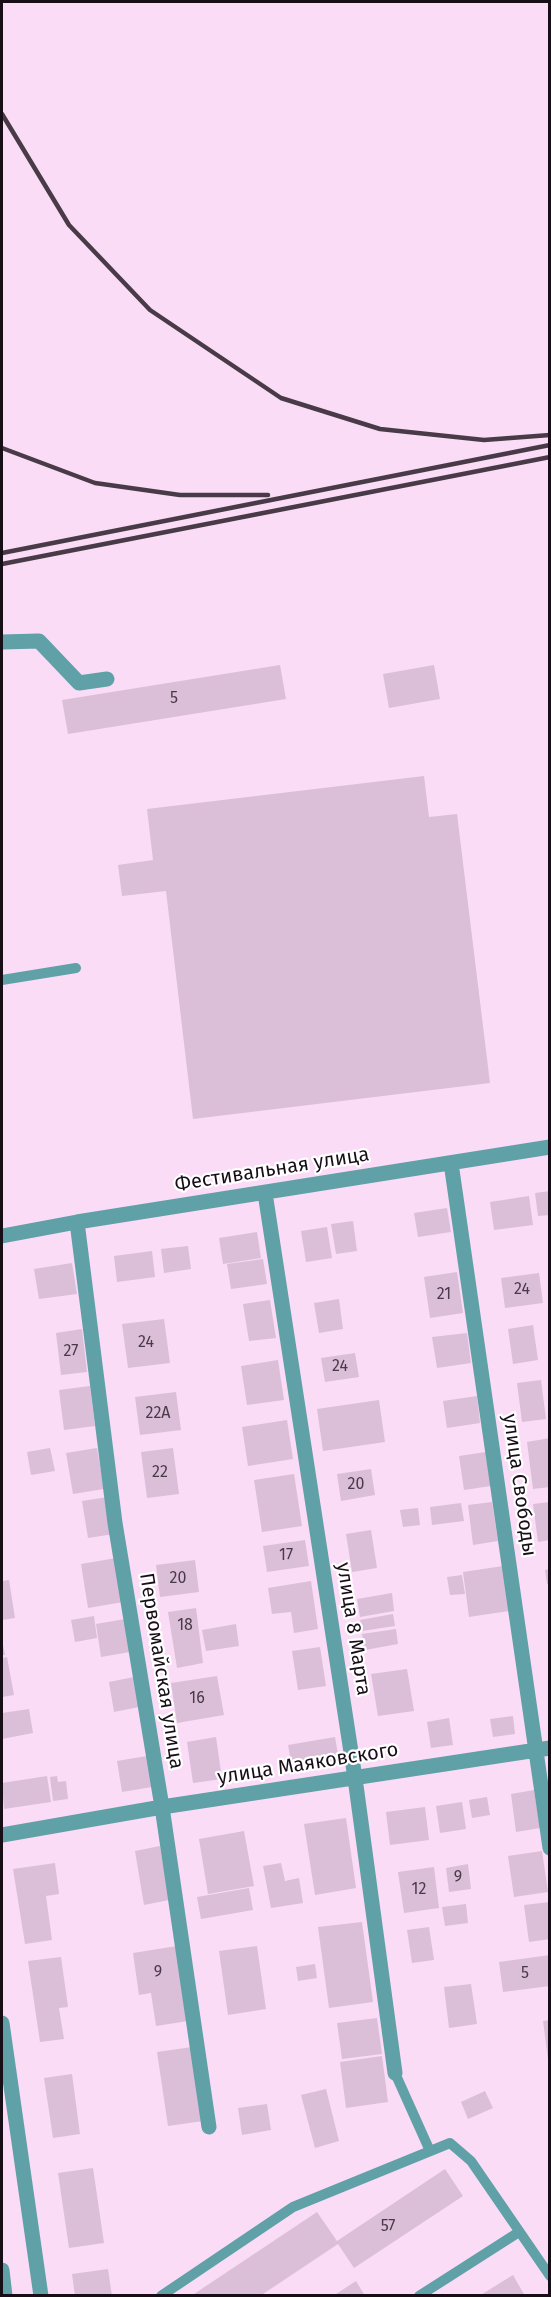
<!DOCTYPE html>
<html>
<head>
<meta charset="utf-8">
<style>
  body { margin:0 }
  #map { position:relative; width:551px; height:2297px; overflow:hidden; background:#fadcf6; font-family:"Fira Sans",sans-serif }
  canvas { display:block }
  .frame { position:absolute; inset:0; border:3px solid #180e17; pointer-events:none }
</style>
</head>
<body>
<div id="map">
<canvas width="551" height="2297"></canvas>
<div class="frame"></div>
</div>
<script>
const c = document.querySelector('canvas').getContext('2d');
c.lineJoin = 'round';
function paint(path, color) { c.fillStyle = color; c.fill(path, 'evenodd'); }
const poly = rows => new Path2D(rows.map(r => 'M' + r).join(''));
function trace(path, color, width, dash) { c.strokeStyle = color; c.lineWidth = width; c.lineCap = dash ? 'butt' : 'round'; c.setLineDash(dash || []); c.stroke(path); }
function drawText(font, color, halo, rows, align = 'center') {
  c.font = font + ' "Fira Sans",sans-serif'; c.lineWidth = 4.5; c.setLineDash([]); c.textBaseline = 'middle'; c.strokeStyle = halo; c.fillStyle = color; for (const [text, x, y, turn = 0] of rows) {
    c.save(); c.translate(x, y); c.rotate((+turn || 0) * Math.PI / 180); c.textAlign = isNaN(turn) ? turn : align; if (halo) c.strokeText(text, 0, 0); c.fillText(text, 0, 0); c.restore();
  }
}
paint(poly([
  [280,665,286,699,68,734,62,700],
  [434,665,440,699,389,708,383,674],
  [424,776,429,817,457,814,490,1083,193,1119,166,891,122,896,118,865,153,860,147,809],
  [550,1191,550,1215,538,1216,535,1193],
  [529,1196,533,1225,494,1230,490,1202],
  [447,1208,451,1232,418,1237,414,1213],
  [353,1221,357,1251,336,1254,331,1224],
  [327,1227,332,1258,306,1262,301,1231],
  [257,1232,261,1258,223,1264,219,1238],
  [188,1246,191,1269,164,1273,161,1249],
  [152,1251,155,1277,117,1282,114,1256],
  [263,1259,267,1284,231,1289,227,1264],
  [72,1263,77,1294,39,1299,34,1269],
  [457,1272,463,1313,430,1318,424,1277],
  [539,1273,543,1303,505,1308,501,1278],
  [339,1299,343,1329,319,1333,314,1303],
  [270,1300,276,1338,249,1341,243,1304],
  [164,1319,170,1363,128,1368,122,1324],
  [533,1325,538,1360,513,1364,508,1329],
  [82,1329,87,1372,61,1375,56,1333],
  [467,1333,471,1363,437,1368,432,1337],
  [355,1353,359,1377,325,1382,321,1358],
  [278,1360,284,1400,247,1405,241,1366],
  [541,1380,546,1419,522,1422,517,1383],
  [90,1386,95,1426,64,1430,59,1390],
  [176,1392,181,1430,140,1435,135,1397],
  [477,1396,480,1423,447,1428,443,1401],
  [379,1400,385,1442,323,1451,317,1409],
  [287,1420,293,1459,248,1466,242,1427],
  [550,1438,550,1487,533,1489,527,1442],
  [50,1448,55,1471,31,1475,27,1452],
  [97,1448,104,1489,73,1494,66,1453],
  [173,1448,179,1494,147,1498,141,1452],
  [486,1452,491,1486,464,1490,459,1456],
  [371,1469,375,1495,341,1501,337,1474],
  [294,1474,302,1526,262,1532,254,1480],
  [108,1497,114,1534,88,1538,82,1501],
  [492,1502,498,1541,473,1545,468,1505],
  [550,1502,550,1540,538,1542,533,1504],
  [461,1503,464,1521,432,1525,430,1507],
  [418,1508,420,1525,403,1527,400,1510],
  [371,1530,377,1568,352,1572,346,1534],
  [305,1540,309,1566,267,1572,263,1546],
  [116,1558,123,1602,88,1608,81,1564],
  [195,1560,199,1592,160,1597,156,1565],
  [503,1566,509,1611,469,1617,463,1572],
  [550,1569,550,1583,547,1584,545,1570],
  [462,1575,465,1594,450,1595,447,1577],
  [9,1580,15,1618,2,1620,2,1581],
  [311,1581,318,1629,294,1633,291,1612,272,1614,268,1588],
  [392,1593,394,1611,360,1617,357,1599],
  [196,1608,203,1663,177,1668,168,1612],
  [393,1614,395,1626,362,1631,360,1620],
  [94,1616,97,1638,75,1642,71,1620],
  [125,1619,130,1652,101,1657,96,1624],
  [236,1624,239,1646,206,1651,202,1630],
  [396,1629,398,1644,365,1650,362,1634],
  [2,1640,5,1655,2,1655],
  [320,1647,326,1686,298,1690,292,1651],
  [7,1657,14,1695,2,1697,2,1658],
  [407,1669,414,1711,378,1716,371,1674],
  [217,1676,224,1715,177,1723,171,1683],
  [134,1677,139,1707,114,1712,109,1682],
  [29,1709,33,1733,2,1739,2,1713],
  [513,1716,515,1734,493,1737,490,1719],
  [449,1718,453,1745,431,1748,427,1722],
  [216,1737,222,1779,193,1783,187,1742],
  [335,1737,339,1760,292,1767,288,1745],
  [147,1756,152,1787,122,1792,117,1761],
  [47,1776,51,1802,4,1809,2,1783],
  [57,1776,58,1782,66,1781,68,1799,53,1801,50,1777],
  [534,1790,540,1828,516,1832,511,1794],
  [487,1797,490,1815,472,1818,469,1800],
  [462,1802,466,1829,440,1833,436,1806],
  [425,1807,429,1840,390,1845,386,1812],
  [346,1818,356,1888,315,1895,304,1824],
  [244,1831,254,1886,208,1894,199,1839],
  [160,1846,169,1900,144,1905,135,1851],
  [542,1851,548,1892,514,1897,508,1856],
  [55,1863,59,1894,46,1896,52,1940,25,1944,13,1869],
  [281,1863,285,1881,299,1878,303,1903,271,1908,263,1866],
  [468,1864,471,1889,449,1892,446,1868],
  [434,1867,439,1908,404,1913,398,1872],
  [249,1888,253,1910,201,1919,197,1897],
  [550,1902,550,1939,529,1942,524,1905],
  [466,1904,468,1923,445,1926,442,1907],
  [362,1922,373,2002,329,2008,318,1927],
  [429,1927,434,1960,412,1963,407,1930],
  [177,1946,188,2021,156,2026,151,1993,139,1995,133,1953],
  [257,1946,266,2009,228,2015,219,1951],
  [550,1955,550,1986,503,1992,499,1962],
  [61,1957,68,2007,59,2008,64,2039,40,2042,28,1961],
  [315,1964,317,1978,298,1981,296,1967],
  [471,1984,477,2024,449,2028,444,1987],
  [377,2018,382,2054,342,2059,337,2023],
  [550,2020,550,2059,548,2059,543,2021],
  [192,2047,203,2121,168,2126,157,2052],
  [382,2056,388,2102,346,2108,340,2062],
  [72,2074,80,2134,53,2138,44,2078],
  [326,2089,339,2141,315,2148,301,2095],
  [485,2091,493,2108,468,2119,461,2102],
  [267,2104,271,2130,242,2135,238,2108],
  [93,2168,104,2243,69,2248,58,2173],
  [445,2169,463,2196,354,2268,338,2244,260,2296,191,2296,317,2212,337,2241],
  [108,2269,112,2296,75,2296,72,2274],
  [513,2275,525,2296,479,2296],
  [356,2281,365,2296,333,2296]
]), '#dbbed8');
trace(poly([
  [2,980,76,968],
  [395,2073,430,2151],
  [161,2296,293,2207,450,2143,471,2161,550,2276],
  [419,2296,519,2232]
]), '#60a0a7', 10);
trace(poly([
  [2,642,39,641,79,683,107,679],
  [451,1163,550,1848],
  [265,1193,355,1778,395,2073],
  [77,1222,115,1523,162,1807,209,2127],
  [2,1236,77,1222,550,1147],
  [2,1835,162,1807,550,1748],
  [2,2023,41,2296],
  [2,2270,5,2296]
]), '#60a0a7', 15);
trace(poly([
  [2,114,69,225,150,310,281,398,380,429,484,440,550,435],
  [2,448,95,483,180,495,268,495],
  [2,553,550,445],
  [2,564,550,457]
]), '#493a47', 4.5);
drawText('16px', '#493a47', null, [
  ["5",174,699],
  ["24",522,1290],
  ["21",444,1295],
  ["24",146,1343],
  ["27",71,1352],
  ["24",340,1367],
  ["22А",158,1414],
  ["22",160,1473],
  ["20",356,1485],
  ["17",286,1556],
  ["20",178,1579],
  ["18",185,1626],
  ["16",197,1699],
  ["9",458,1878],
  ["12",419,1890],
  ["9",158,1973],
  ["5",525,1974],
  ["57",388,2227]
]);
drawText('20px', '#180e17', '#fff', [
  ["Фестивальная улица",272,1170,-9],
  ["улица Свободы",519,1485,82],
  ["улица 8 Марта",353,1629,81],
  ["Первомайская улица",161,1671,81],
  ["улица Маяковского",308,1764,-9]
]);
</script>
</body>
</html>
